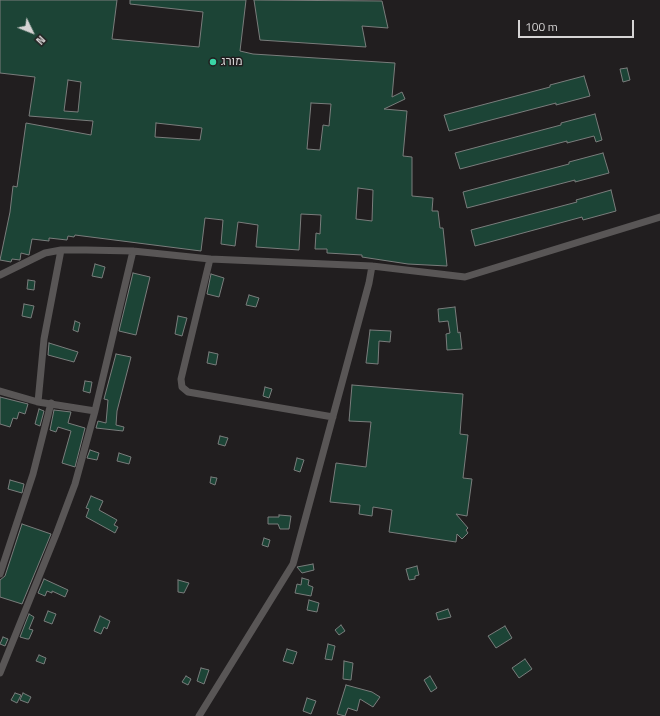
<!DOCTYPE html>
<html>
<head>
<meta charset="utf-8">
<style>
  body { margin:0 }
  #map { position:relative; width:660px; height:716px; overflow:hidden; background:#211e1f; font-family:"Titillium Web",sans-serif }
  canvas { display:block }
  .north { position:absolute; left:12px; top:12px; width:40px; height:40px; -webkit-text-stroke:3px #211e1f; paint-order:stroke; rotate:133deg; font-size:11px; font-weight:700; line-height:16px; text-align:center; color:#d6d4d4 }
  .north::after { content:''; display:block; margin:auto; width:14px; height:18px; background:#d6d4d4; clip-path:polygon(50% 0,100% 100%,50% 72%,0 100%) }
  .scale { position:absolute; left:518px; top:20px; width:116px; height:18px; box-sizing:border-box; border:2px solid #d6d4d4; border-top:0; padding-left:5px; font-size:12px; line-height:14px; white-space:nowrap; color:#d6d4d4; -webkit-text-stroke:3px #211e1f; paint-order:stroke }
</style>
</head>
<body>
<div id="map">
<canvas width="660" height="716"></canvas>
<div class="north">N</div>
<div class="scale">100 m</div>
</div>
<script>
const c = document.querySelector('canvas').getContext('2d');
c.lineJoin = 'round';
function paint(path, color) { c.fillStyle = color; c.fill(path, 'evenodd'); }
const poly = rows => new Path2D(rows.map(r => 'M' + r).join(''));
function trace(path, color, width, dash) { c.strokeStyle = color; c.lineWidth = width; c.lineCap = dash ? 'butt' : 'round'; c.setLineDash(dash || []); c.stroke(path); }
function drawText(font, color, halo, rows, align = 'center') {
  c.font = font + ' "Titillium Web",Heebo,sans-serif'; c.lineWidth = 3; c.setLineDash([]); c.textBaseline = 'middle'; c.strokeStyle = halo; c.fillStyle = color; for (const [text, x, y, turn = 0] of rows) {
    c.save(); c.translate(x, y); c.rotate((+turn || 0) * Math.PI / 180); c.textAlign = isNaN(turn) ? turn : align; if (halo) c.strokeText(text, 0, 0); c.fillText(text, 0, 0); c.restore();
  }
}
const building = poly([
  [0,0,117,0,112,39,199,47,203,12,130,4,130,0,246,0,240,51,253,54,395,63,392,97,402,92,405,99,384,109,407,111,403,156,412,157,412,196,433,198,432,211,438,211,440,228,443,228,447,266,408,264,362,257,362,255,327,253,327,249,315,249,316,233,320,234,321,215,301,214,299,250,256,247,258,225,238,222,235,246,221,244,223,220,205,218,201,251,75,235,74,237,68,236,67,240,49,238,49,241,32,239,29,255,21,253,20,260,12,259,11,262,0,260,10,212,13,186,17,187,26,123,91,135,93,121,29,116,35,77,0,73,0,0],
  [68,80,81,82,78,112,64,111,68,80],
  [311,103,331,104,329,126,323,125,320,150,307,149,311,103],
  [156,123,202,128,200,140,155,137,156,123],
  [358,188,373,190,372,221,356,219,358,188],
  [254,0,382,1,388,28,362,26,366,47,260,40,254,0],
  [627,68,630,80,623,82,620,69,627,68],
  [584,76,590,96,556,105,556,103,449,131,444,115,550,87,550,85,584,76],
  [595,114,602,140,596,142,594,136,567,143,567,141,460,169,455,153,561,125,561,123,595,114],
  [603,153,609,173,575,182,575,180,467,208,463,192,569,164,569,162,603,153],
  [611,190,616,211,583,220,582,217,475,246,471,230,577,202,576,200,611,190],
  [95,264,105,267,102,278,92,276,95,264],
  [133,273,150,277,136,335,119,331,133,273],
  [211,274,224,278,219,297,207,294,211,274],
  [28,280,35,281,34,290,27,289,28,280],
  [249,295,259,298,256,307,246,305,249,295],
  [24,304,34,306,31,318,22,316,24,304],
  [455,307,458,333,460,332,462,349,447,350,446,334,450,333,448,321,439,322,438,309,455,307],
  [178,316,187,318,182,336,175,334,178,316],
  [75,321,80,323,78,332,73,330,75,321],
  [370,330,391,331,390,342,379,341,378,364,366,363,370,330],
  [49,343,78,352,74,362,48,355,49,343],
  [209,352,218,354,216,365,207,363,209,352],
  [116,354,131,357,117,411,116,425,124,427,123,431,96,428,98,421,106,423,108,400,104,399,116,354],
  [85,381,92,382,90,393,83,391,85,381],
  [352,385,463,394,460,434,468,435,463,478,472,479,467,516,456,514,468,528,466,530,468,533,462,539,457,534,456,542,389,532,392,510,373,507,372,516,359,514,360,505,330,502,336,463,366,467,371,422,349,421,352,385],
  [265,387,272,389,269,398,263,396,265,387],
  [0,397,28,404,25,414,19,412,17,419,13,418,10,427,0,424,0,397],
  [39,409,44,411,40,426,35,424,39,409],
  [54,410,71,412,68,423,85,428,75,467,62,463,71,431,58,427,56,432,50,430,54,410],
  [220,436,228,438,225,446,218,444,220,436],
  [90,450,99,453,97,460,87,458,90,450],
  [119,453,131,457,129,464,117,461,119,453],
  [297,458,304,460,300,472,294,470,297,458],
  [211,477,217,478,215,485,210,483,211,477],
  [10,480,24,484,22,493,8,489,10,480],
  [91,496,103,501,99,510,117,520,114,525,118,527,115,533,86,517,89,509,86,508,91,496],
  [279,515,291,516,289,529,280,529,278,524,268,524,268,517,279,517,279,515],
  [22,524,51,534,22,604,0,597,0,580,5,576,22,524],
  [264,538,270,540,268,547,262,545,264,538],
  [313,564,314,570,302,573,297,567,313,564],
  [417,566,419,575,415,576,415,579,409,580,406,569,417,566],
  [302,578,309,580,308,585,313,587,311,596,295,593,297,584,301,585,302,578],
  [44,579,68,590,65,597,52,591,52,593,47,591,45,596,38,593,44,579],
  [178,580,189,583,184,593,178,592,178,580],
  [309,600,319,603,317,612,307,610,309,600],
  [448,609,451,617,438,620,436,613,448,609],
  [48,611,56,614,52,624,44,621,48,611],
  [29,614,34,617,29,629,33,630,29,639,27,639,20,637,29,614],
  [100,616,110,621,107,629,104,627,101,634,94,631,100,616],
  [341,625,345,631,339,635,335,630,341,625],
  [505,626,512,638,496,648,488,636,505,626],
  [3,637,8,639,5,646,0,644,3,637],
  [328,644,335,646,332,660,325,659,328,644],
  [287,649,297,652,293,664,283,661,287,649],
  [39,655,46,658,44,664,36,661,39,655],
  [525,659,532,669,519,678,512,668,525,659],
  [344,661,353,663,351,680,343,679,344,661],
  [201,668,209,670,204,684,197,681,201,668],
  [186,676,191,679,188,685,182,682,186,676],
  [430,676,437,688,431,692,424,680,430,676],
  [346,685,372,692,380,697,373,707,360,699,357,711,348,708,345,716,337,714,346,685],
  [15,693,21,695,17,703,11,700,15,693],
  [23,693,31,697,28,703,20,700,23,693],
  [307,698,316,701,311,714,303,711,307,698]
]);
paint(building, '#1c4436');
trace(building, '#7a7d7c', 1);
trace(poly([
  [210,259,181,379,182,387,188,392,333,417],
  [0,275,45,253,61,250,86,250,133,251,210,259,372,266,465,277,660,217],
  [0,391,38,402,95,411],
  [38,402,44,339,61,250],
  [0,574,33,474,51,403],
  [0,673,57,532,75,484,95,411,133,251],
  [199,716,293,564,369,283,372,266]
]), '#595656', 7);
for (const [x, y, r, color] of [
  [213,62,4,"#3ad4a5"]
]) { const dot = new Path2D(); dot.arc(x, y, r, 0, 2 * Math.PI); c.fillStyle = color; c.fill(dot); trace(dot, '#211e1f', 1.5); }
drawText('12px', '#d6d4d4', '#211e1f', [
  ["מורג",221,62]
], 'left');
</script>
</body>
</html>
